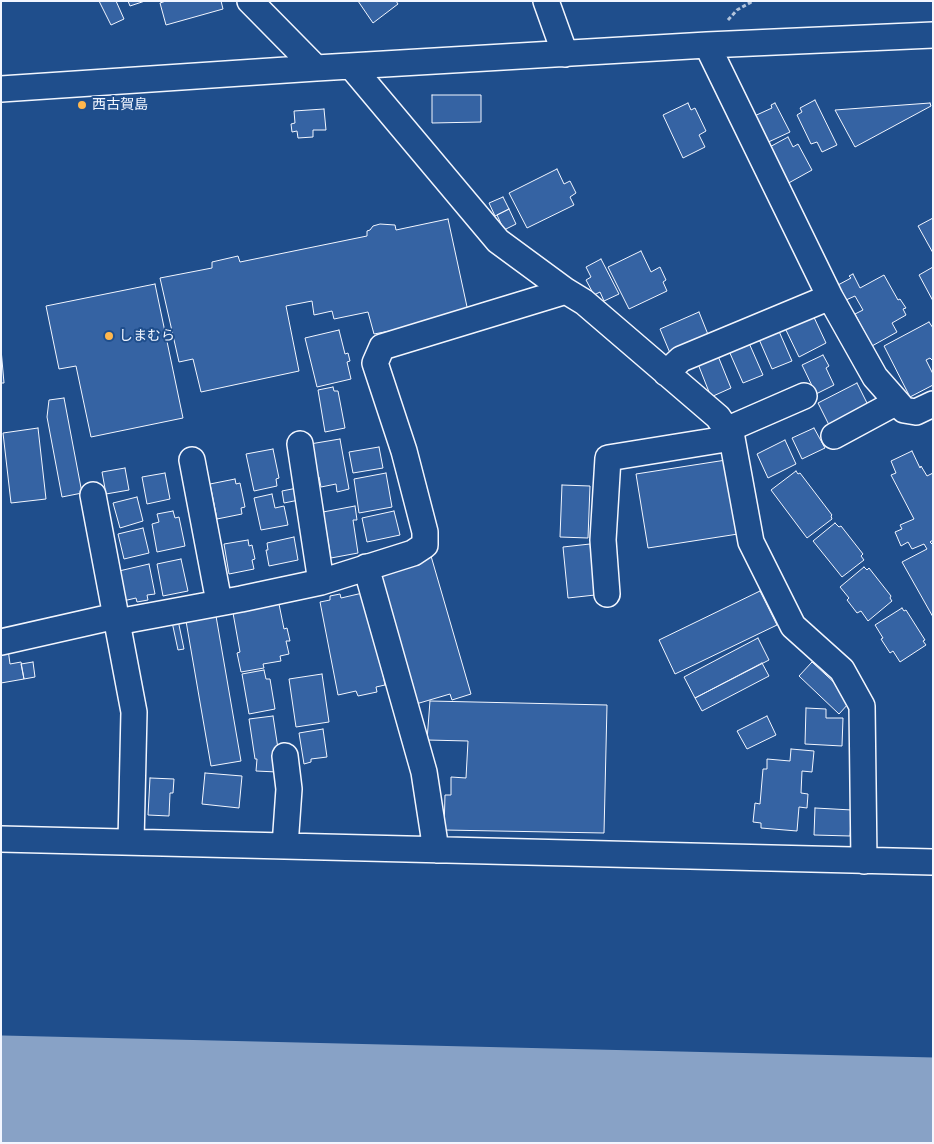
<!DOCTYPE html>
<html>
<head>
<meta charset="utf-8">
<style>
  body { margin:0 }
  #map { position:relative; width:934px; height:1144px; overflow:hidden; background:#1f4e8c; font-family:Cabin,sans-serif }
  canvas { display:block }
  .frame { position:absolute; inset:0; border:2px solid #f2f6ff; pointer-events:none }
</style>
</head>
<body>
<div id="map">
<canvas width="934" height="1144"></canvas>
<div class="frame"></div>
</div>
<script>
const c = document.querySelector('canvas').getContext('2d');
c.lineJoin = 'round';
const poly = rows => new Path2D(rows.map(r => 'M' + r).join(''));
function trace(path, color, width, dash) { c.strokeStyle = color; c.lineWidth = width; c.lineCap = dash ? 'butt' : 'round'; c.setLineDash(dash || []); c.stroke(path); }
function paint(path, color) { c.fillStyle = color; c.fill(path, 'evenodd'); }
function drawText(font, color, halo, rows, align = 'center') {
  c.font = font + ' Cabin,"Noto Sans JP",sans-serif'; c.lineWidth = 4; c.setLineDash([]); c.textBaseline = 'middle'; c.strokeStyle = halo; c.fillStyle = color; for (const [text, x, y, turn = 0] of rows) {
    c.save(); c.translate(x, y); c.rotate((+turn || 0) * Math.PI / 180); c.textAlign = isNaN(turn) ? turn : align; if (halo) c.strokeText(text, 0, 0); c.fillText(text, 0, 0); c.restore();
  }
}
trace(poly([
  [1,1111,933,1133]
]), '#88a2c6', 151);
const building = poly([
  [99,1,116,1,124,19,111,25,99,1],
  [128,1,145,1,130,6,128,1],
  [166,1,221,1,223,9,166,25,160,3,166,1],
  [358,1,396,1,398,4,373,23,358,1],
  [432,95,481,95,481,122,432,123,432,95],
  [815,100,837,145,822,152,817,142,811,144,797,115,802,112,800,108,815,100],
  [688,103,691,110,695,108,706,131,699,135,705,147,683,158,663,115,688,103],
  [775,103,790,132,762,145,750,118,772,108,771,105,775,103],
  [930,103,931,106,855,147,835,110,930,103],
  [324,109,326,130,313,130,313,137,298,138,297,131,292,132,291,124,295,123,294,111,324,109],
  [788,137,793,147,798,144,812,170,785,185,766,149,788,137],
  [557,169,564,184,570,181,576,193,570,197,574,205,527,228,509,193,557,169],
  [503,197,509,209,495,216,489,203,503,197],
  [509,209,516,224,504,230,497,215,509,209],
  [933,218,933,253,918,226,933,218],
  [448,219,469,316,374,334,368,312,334,319,332,311,314,315,312,301,286,306,299,371,201,392,193,359,179,362,160,278,212,268,212,262,238,256,240,262,367,236,367,231,370,230,373,226,380,224,395,225,396,230,448,219],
  [641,251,651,272,660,267,666,280,663,282,667,291,629,309,608,267,641,251],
  [601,259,619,294,604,301,600,292,594,295,586,280,591,277,586,267,601,259],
  [933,267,933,301,919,275,933,267],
  [853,274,860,288,884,275,898,300,900,299,906,308,903,309,906,315,892,323,897,332,872,346,855,314,863,310,855,296,846,300,838,285,851,278,849,276,853,274],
  [155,284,183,418,91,437,76,366,59,369,46,306,155,284],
  [699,312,709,337,670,353,660,329,699,312],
  [812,313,826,343,799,357,785,328,812,313],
  [929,322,933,328,933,360,932,360,930,358,926,360,933,374,933,385,910,397,884,346,929,322],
  [778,329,792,361,772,369,758,337,778,329],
  [339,330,345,354,348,353,350,361,347,362,351,379,317,387,305,338,339,330],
  [749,343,763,375,743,383,729,351,749,343],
  [1,349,4,383,1,383,1,349],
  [823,355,829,366,826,368,834,385,816,394,802,365,823,355],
  [718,356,731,388,711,397,698,364,718,356],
  [857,383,870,409,831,429,818,403,857,383],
  [333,387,334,391,338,391,345,428,325,432,318,390,333,387],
  [64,398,82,493,62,497,47,417,49,400,64,398],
  [38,428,46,499,11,503,3,433,38,428],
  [814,428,825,448,802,459,792,438,814,428],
  [340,439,349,489,337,492,336,484,321,487,319,477,316,478,310,444,340,439],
  [785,440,796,464,768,478,757,454,785,440],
  [379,447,383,468,353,473,349,452,379,447],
  [273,449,279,478,276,479,277,486,254,491,246,454,273,449],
  [912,451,920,468,921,466,927,476,933,473,933,540,930,542,933,545,933,617,902,562,927,549,924,544,912,549,908,542,901,546,895,532,902,529,900,525,914,519,891,475,896,473,891,461,912,451],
  [726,460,738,534,648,548,636,474,726,460],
  [125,468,129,490,106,494,102,472,125,468],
  [796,471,798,474,800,473,832,515,831,516,832,519,807,538,771,490,796,471],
  [165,473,170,499,147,504,142,477,165,473],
  [386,473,392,507,359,513,354,479,386,473],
  [235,479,236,484,240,483,245,507,241,508,242,514,217,519,210,484,235,479],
  [562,485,590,486,588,538,560,537,562,485],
  [297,488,299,500,284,503,282,491,297,488],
  [272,494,275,508,284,506,288,525,261,530,254,498,272,494],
  [137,497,143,521,120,528,113,503,137,497],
  [355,506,357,520,353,520,358,553,331,558,323,512,355,506],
  [173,511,175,518,179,517,185,546,157,552,152,524,159,522,157,514,173,511],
  [394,511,400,535,367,542,362,518,394,511],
  [835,523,839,527,841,526,863,554,861,556,864,560,842,577,813,541,835,523],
  [143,528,149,553,124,559,118,534,143,528],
  [294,537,298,560,269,566,266,550,268,550,267,543,294,537],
  [248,540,249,546,252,545,255,559,252,560,254,569,229,574,224,544,248,540],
  [590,544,595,595,568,598,563,547,590,544],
  [431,556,471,694,452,700,450,694,416,704,377,571,431,556],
  [181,559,188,591,163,596,157,564,181,559],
  [149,564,155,594,147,595,148,600,137,602,136,598,123,601,119,571,149,564],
  [864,567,867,570,869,568,891,596,890,598,892,601,868,621,861,611,857,613,847,600,849,598,840,587,864,567],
  [760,591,777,625,675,674,659,640,760,591],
  [367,592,385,685,376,687,377,692,358,696,356,691,338,695,320,602,330,600,330,596,340,594,341,598,367,592],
  [279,604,284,629,287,628,290,641,286,641,289,654,280,656,281,661,263,664,264,668,241,672,237,653,240,652,233,613,279,604],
  [902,608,904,611,906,610,925,640,923,641,926,645,900,662,893,651,890,653,881,639,883,638,875,625,902,608],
  [216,616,241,761,211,766,186,621,216,616],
  [178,620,184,649,178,650,172,622,178,620],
  [758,638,769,660,695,698,684,677,758,638],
  [8,649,10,664,21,662,24,679,1,683,1,650,8,649],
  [33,662,35,677,24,679,21,664,33,662],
  [812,662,839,687,849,703,839,714,799,676,812,662],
  [762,663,769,676,702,711,695,698,762,663],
  [264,670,266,679,270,679,275,709,249,714,242,674,264,670],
  [322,674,329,722,296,727,289,679,322,674],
  [430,701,607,705,604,833,444,830,445,795,451,795,451,777,466,778,468,741,427,740,430,701],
  [806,708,826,709,826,718,843,718,842,746,805,744,806,708],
  [273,716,279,755,277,772,256,771,257,759,255,759,249,719,273,716],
  [767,716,776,735,747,749,737,731,767,716],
  [323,729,327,757,311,759,311,762,304,764,299,733,323,729],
  [791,749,814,751,812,772,802,771,801,793,808,794,807,808,799,807,797,831,761,828,761,823,753,822,755,803,760,804,763,769,767,769,767,759,790,761,791,749],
  [205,773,242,776,239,808,202,804,205,773],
  [150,778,174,779,173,793,170,793,169,816,148,815,150,778],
  [815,808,852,810,850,836,814,835,815,808]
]);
paint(building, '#3563a3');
trace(building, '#f2f6ff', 1);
const minor = poly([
  [250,1,316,68],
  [546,1,565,54],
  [351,66,498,241,566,291,584,302,718,417,732,438,751,542,793,626,842,670,862,706,864,861],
  [1,89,316,68,707,45,933,35],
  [830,297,875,377,897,402,834,436],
  [666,373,681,359,830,297,707,45],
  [897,402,904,410,916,412,933,404],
  [726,430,804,396],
  [300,444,321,582],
  [192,460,219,602],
  [93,495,134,712,131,842],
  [366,567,424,772,436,850],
  [607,594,603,540,608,458,732,438],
  [117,622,241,599,321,582,413,553,425,545,425,532,404,451,375,363,382,347,566,291],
  [1,642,116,616],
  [1,839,933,862],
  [285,846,289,789,285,756]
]);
trace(minor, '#f2f6ff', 28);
trace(poly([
  [728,20,737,10,753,1]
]), '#b3c4dc', 3, [4, 2.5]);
trace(minor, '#1f4e8c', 25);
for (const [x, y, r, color] of [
  [82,105,5,"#ffb74d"],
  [109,336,5,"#ffb74d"]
]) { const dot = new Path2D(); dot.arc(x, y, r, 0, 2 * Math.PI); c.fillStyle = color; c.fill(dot); trace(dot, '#1f4e8c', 2); }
drawText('14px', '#f2f6ff', '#1f4e8c', [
  ["西古賀島",92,105],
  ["しまむら",119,336]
], 'left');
</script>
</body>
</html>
